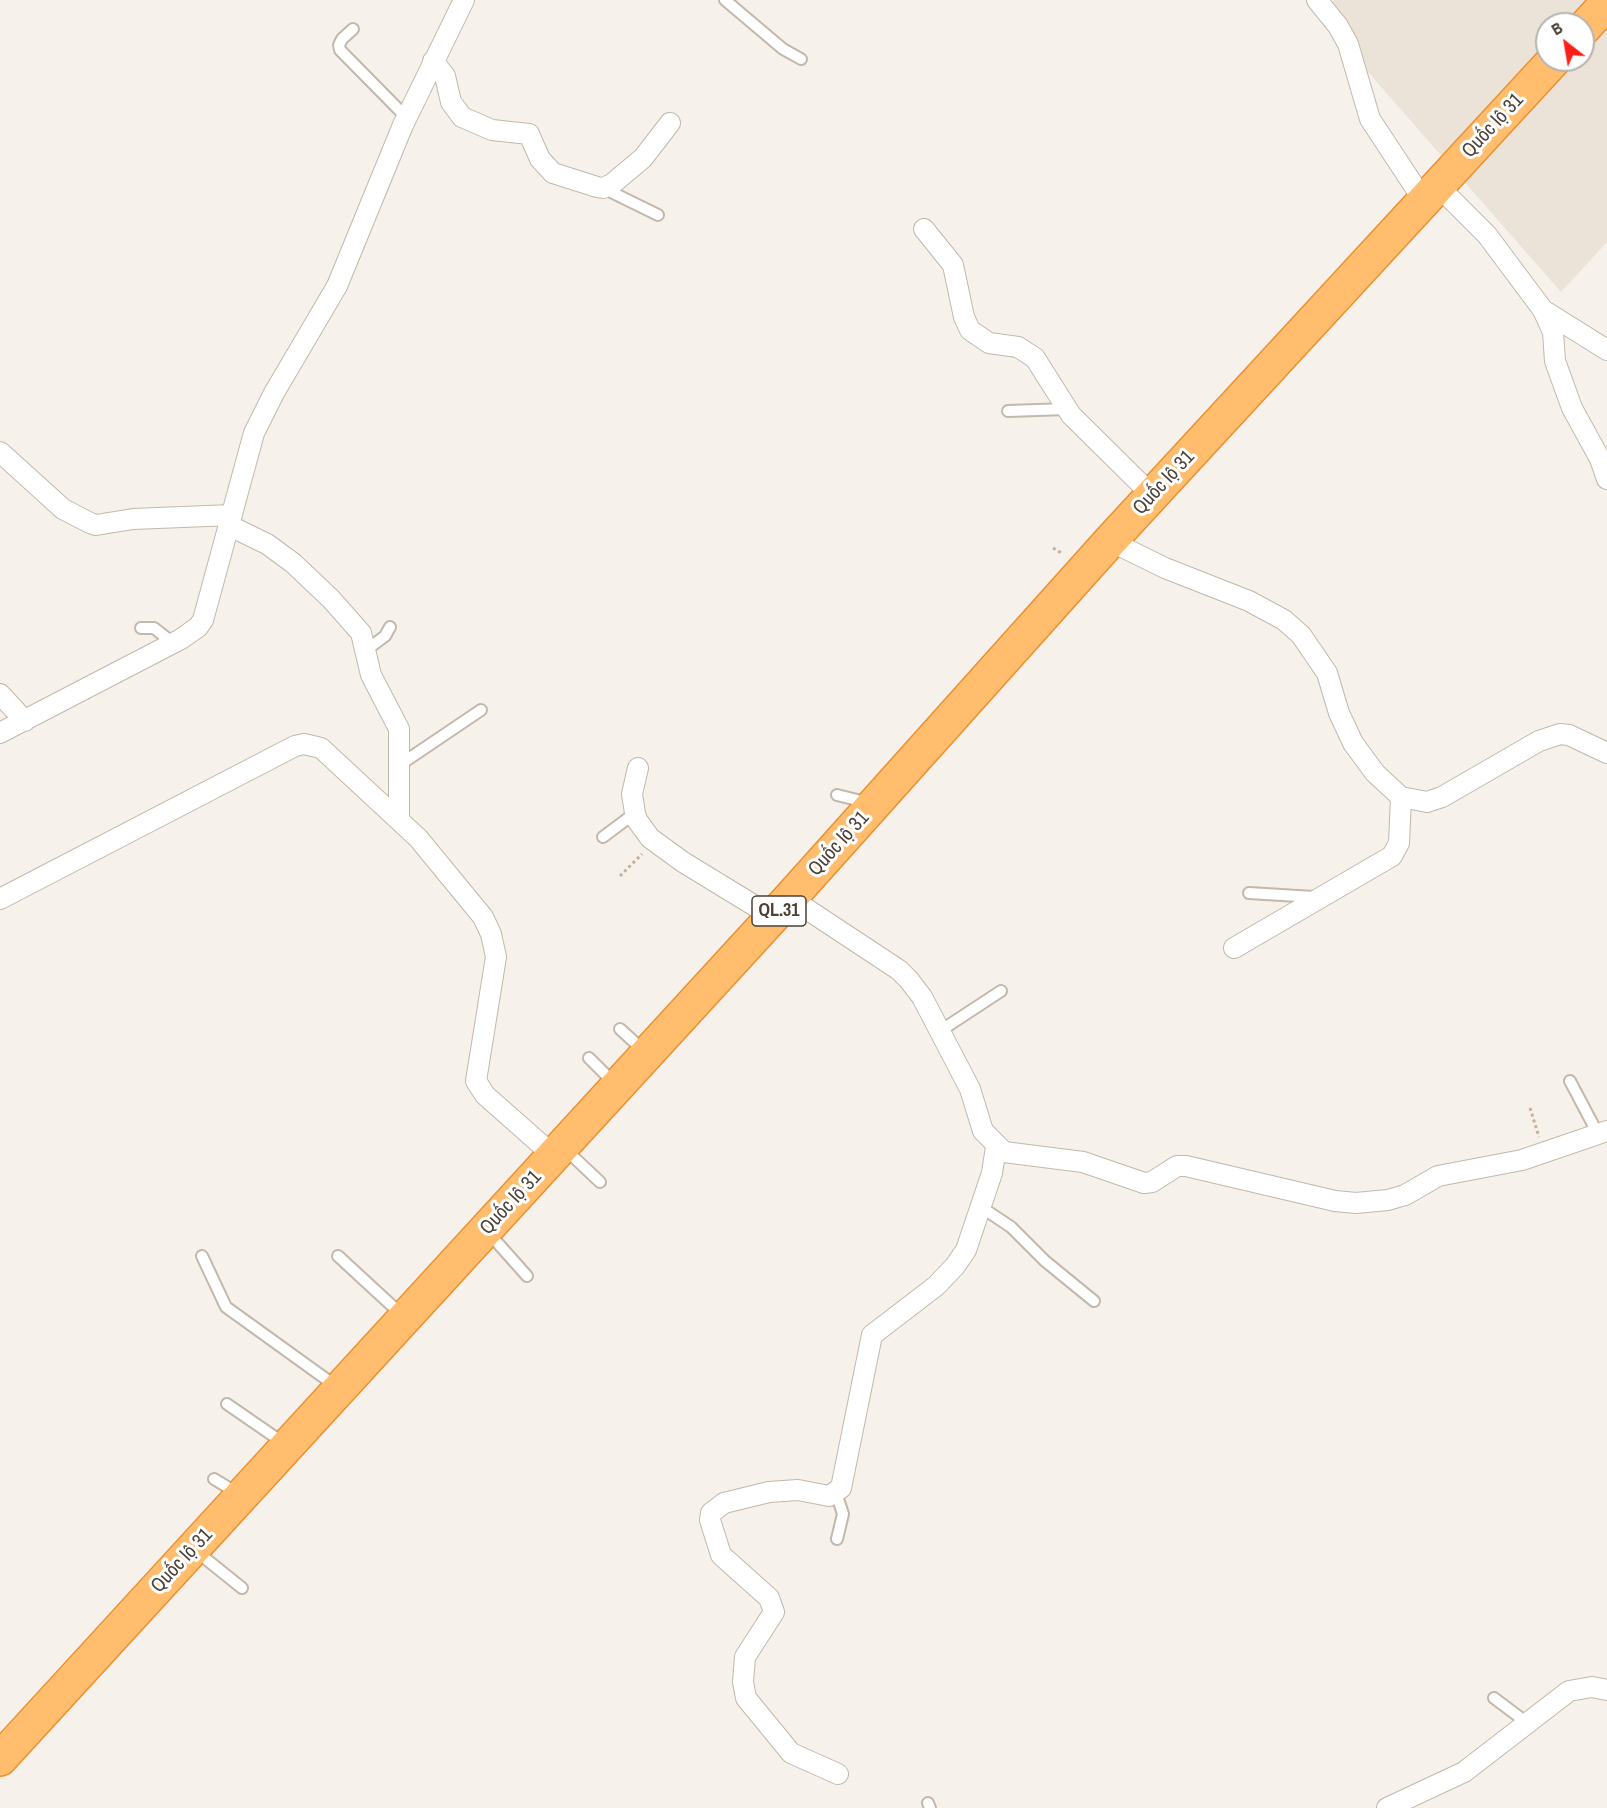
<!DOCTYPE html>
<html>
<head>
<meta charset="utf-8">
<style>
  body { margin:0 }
  #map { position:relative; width:1607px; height:1808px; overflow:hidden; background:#f6f1eb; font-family:"Archivo Narrow",sans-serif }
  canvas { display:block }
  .north { position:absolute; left:1535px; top:12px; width:60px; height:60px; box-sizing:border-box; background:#fff; border:2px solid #b7b3af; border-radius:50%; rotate:329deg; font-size:16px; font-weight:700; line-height:24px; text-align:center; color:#4c4137 }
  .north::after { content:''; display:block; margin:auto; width:21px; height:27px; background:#ff2119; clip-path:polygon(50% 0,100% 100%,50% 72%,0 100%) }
</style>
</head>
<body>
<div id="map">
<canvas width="1607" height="1808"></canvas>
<div class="north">B</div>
</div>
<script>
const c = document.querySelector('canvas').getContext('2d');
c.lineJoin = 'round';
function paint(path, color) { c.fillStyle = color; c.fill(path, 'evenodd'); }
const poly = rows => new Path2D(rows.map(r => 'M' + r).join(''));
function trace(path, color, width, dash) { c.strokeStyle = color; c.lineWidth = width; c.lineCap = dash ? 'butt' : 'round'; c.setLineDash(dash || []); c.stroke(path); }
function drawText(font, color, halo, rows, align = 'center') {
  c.font = font + ' "Archivo Narrow",sans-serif'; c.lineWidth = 6; c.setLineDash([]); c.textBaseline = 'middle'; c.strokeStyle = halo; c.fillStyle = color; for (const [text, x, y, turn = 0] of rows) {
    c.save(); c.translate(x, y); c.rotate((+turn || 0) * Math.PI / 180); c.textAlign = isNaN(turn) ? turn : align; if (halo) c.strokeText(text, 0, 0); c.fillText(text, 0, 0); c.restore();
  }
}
paint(poly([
  [1334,0,1607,0,1607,242,1561,292,1325,23],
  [1547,24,1583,24,1583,60,1547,60]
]), '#ebe3d8');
const lane = poly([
  [725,0,783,49,801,59],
  [353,29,342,39,339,45,340,50,407,118],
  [603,188,658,215],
  [1008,411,1067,409],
  [141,628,154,628,173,643],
  [365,651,385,636,390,627],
  [401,764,481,710],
  [837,795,869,803],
  [603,837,635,813],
  [1249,893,1314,897],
  [620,1029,644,1051],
  [940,1031,1001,991],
  [589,1058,614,1083],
  [1570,1081,1598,1134],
  [565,1149,600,1182],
  [981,1207,1011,1227,1045,1261,1094,1301],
  [487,1231,527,1276],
  [202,1256,226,1307,337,1387],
  [338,1256,402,1315],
  [227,1404,285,1444],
  [214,1479,239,1494],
  [836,1493,843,1514,837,1539],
  [196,1551,242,1588],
  [1494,1698,1526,1722],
  [928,1803,930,1808]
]);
const street = poly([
  [1317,0,1338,26,1348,44,1370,119,1424,201,1429,193],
  [433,61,445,76,451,102,462,117,492,130,529,134,540,159,553,173,597,187,603,188,612,184,643,158,670,123],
  [1438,186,1487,235,1543,310,1553,332,1555,361,1572,408,1600,459,1607,479],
  [924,229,953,265,964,317,970,330,989,343,1018,347,1035,358,1071,415,1152,495],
  [1543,310,1607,350],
  [0,452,63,509,90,523,96,525,133,519,232,515],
  [230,526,267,544,293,563,331,599,361,633,371,675,399,729,399,820],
  [1110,541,1165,568,1249,601,1284,620,1301,635,1327,673,1339,713,1353,743,1375,773,1401,797,1427,802,1442,797,1539,741,1560,734,1569,735,1607,753],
  [0,694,25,721],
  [0,733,181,639,198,627,203,620,254,433,274,393,337,286,403,125,464,0],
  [638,768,632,794,635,813,637,820,650,838,683,862,773,917],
  [790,898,899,970,909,980,922,997,970,1089,983,1131,1004,1152,1083,1162,1144,1183,1152,1182,1177,1166,1186,1166,1335,1201,1356,1203,1388,1200,1405,1195,1438,1176,1522,1160,1607,1131],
  [0,899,295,746,304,744,321,748,418,838,483,917,491,934,496,957,476,1081,485,1095,554,1156],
  [1234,948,1392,856,1399,843,1401,797],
  [838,1774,791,1753,746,1698,743,1682,745,1657,774,1612,769,1598,721,1555,710,1520,711,1513,724,1503,769,1492,798,1490,829,1496,841,1488,872,1335,936,1286,955,1266,966,1250,992,1173,996,1147],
  [1387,1808,1464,1772,1569,1691,1592,1687,1607,1690]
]);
const highway = poly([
  [1583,29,1607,3],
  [0,1759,790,898,1110,541,1554,60]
]);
trace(lane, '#c3b8ac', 14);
trace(street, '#c3b8ac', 22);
trace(highway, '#ec902f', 36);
trace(poly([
  [1053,548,1063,554],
  [620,876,642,854],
  [1530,1108,1539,1137]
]), '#c6b29c', 3, [3, 3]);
trace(lane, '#fff', 10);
trace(street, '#fff', 20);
trace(highway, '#ffbd6d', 33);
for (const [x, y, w] of [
  [779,911,54]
]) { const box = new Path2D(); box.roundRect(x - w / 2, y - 15, w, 30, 4.5); c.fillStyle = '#fff'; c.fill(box); trace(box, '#4c4137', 1.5); }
drawText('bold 18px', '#4c4137', null, [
  ["QL.31",779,911]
]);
drawText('20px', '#4c4137', '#fff', [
  ["Quốc lộ 31",1493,126,-47],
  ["Quốc lộ 31",1164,483,-47],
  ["Quốc lộ 31",839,844,-48],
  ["Quốc lộ 31",511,1203,-47],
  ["Quốc lộ 31",182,1561,-47]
]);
</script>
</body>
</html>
